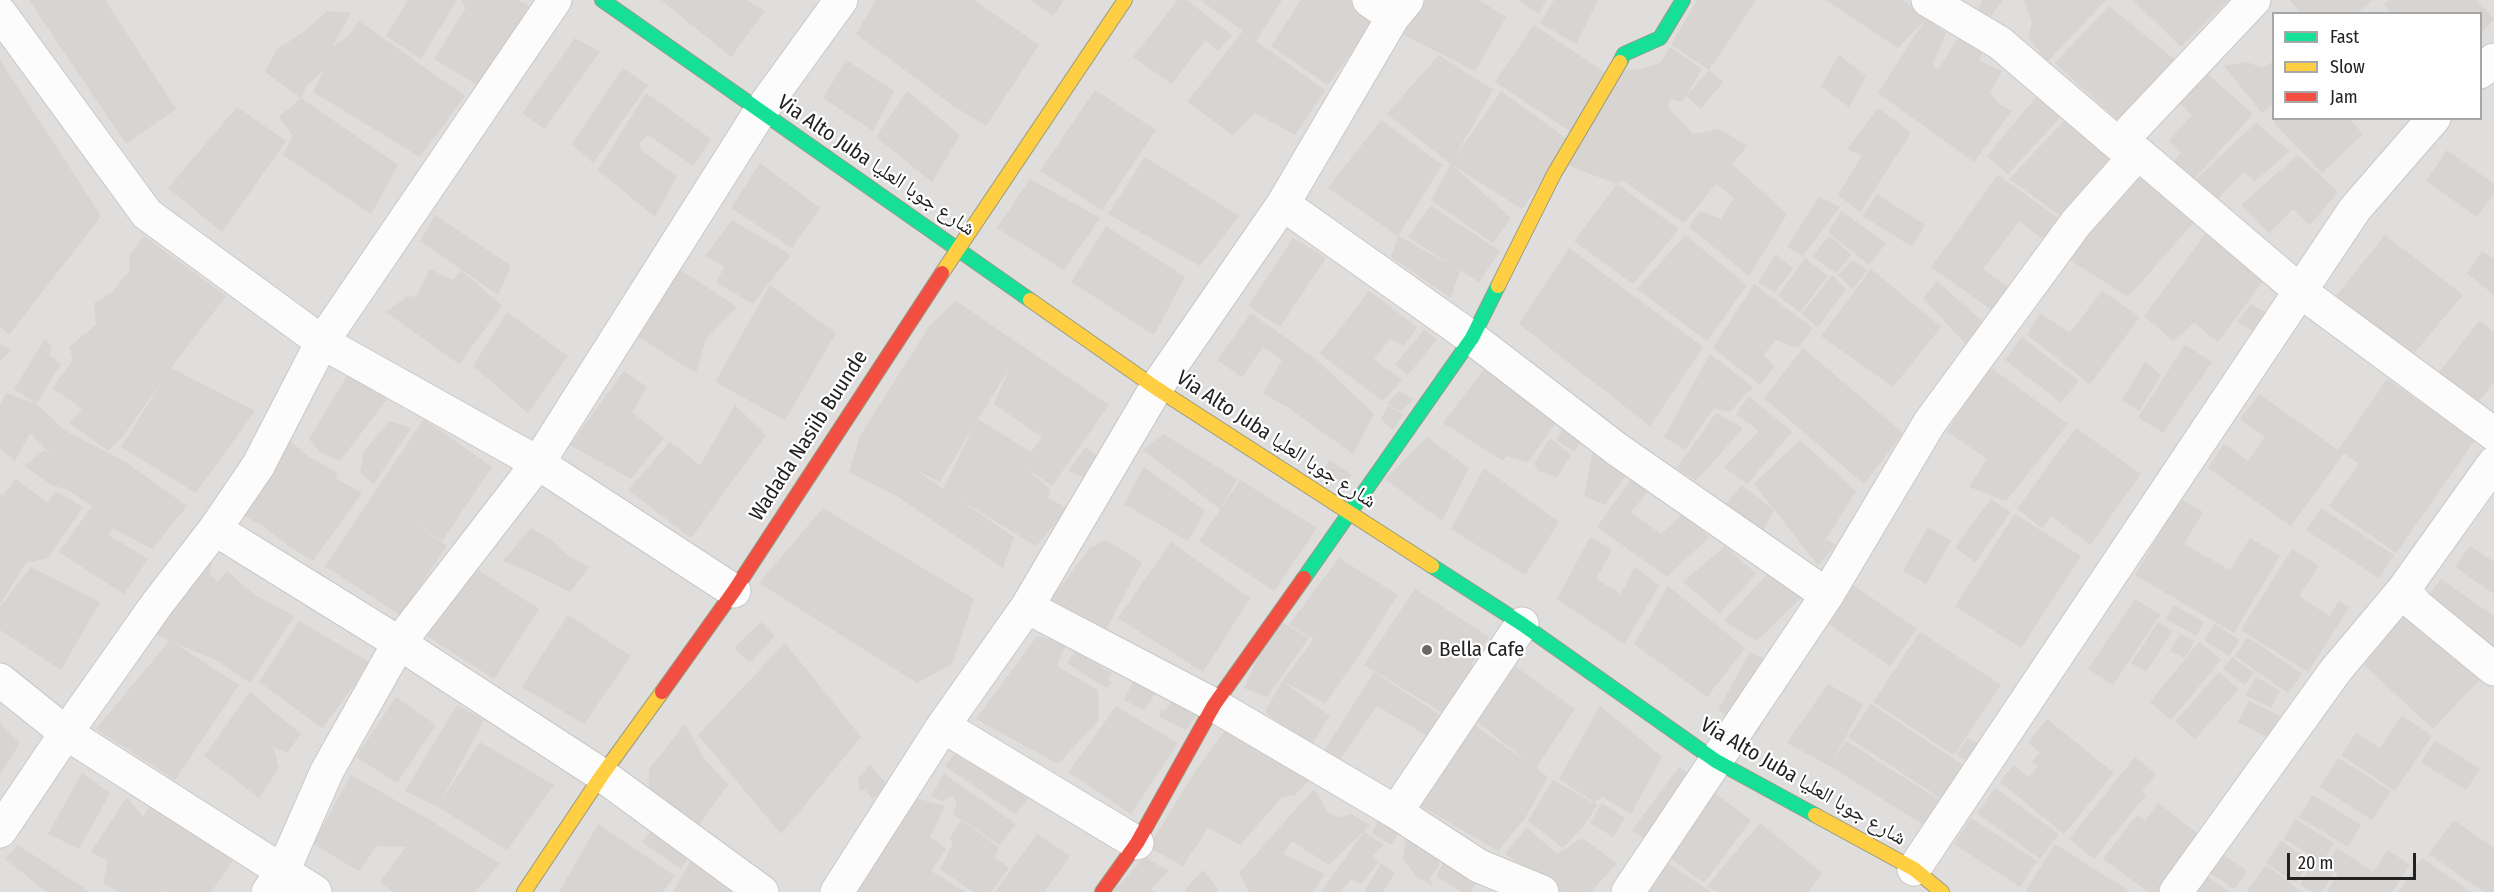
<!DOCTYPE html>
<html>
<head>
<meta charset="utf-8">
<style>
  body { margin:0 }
  #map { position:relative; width:2494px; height:892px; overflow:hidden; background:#f0eeeb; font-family:"Fira Sans Condensed",sans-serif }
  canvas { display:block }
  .legend { position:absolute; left:2272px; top:12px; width:210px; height:108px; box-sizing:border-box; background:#fff; border:2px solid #a7a7a7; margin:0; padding:8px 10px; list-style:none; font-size:18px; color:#222 }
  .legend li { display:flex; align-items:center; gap:12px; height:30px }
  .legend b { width:30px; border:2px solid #a7a7a7 }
  .scale { position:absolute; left:2287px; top:853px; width:129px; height:27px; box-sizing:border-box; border:3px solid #222; border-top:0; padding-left:8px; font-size:18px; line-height:21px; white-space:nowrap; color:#222; -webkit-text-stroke:4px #fff; paint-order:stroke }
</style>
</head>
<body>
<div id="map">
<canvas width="2494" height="892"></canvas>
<ul class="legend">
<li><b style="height:8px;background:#16e098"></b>Fast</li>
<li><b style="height:8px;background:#ffcf43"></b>Slow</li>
<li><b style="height:8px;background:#f24e42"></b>Jam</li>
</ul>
<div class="scale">20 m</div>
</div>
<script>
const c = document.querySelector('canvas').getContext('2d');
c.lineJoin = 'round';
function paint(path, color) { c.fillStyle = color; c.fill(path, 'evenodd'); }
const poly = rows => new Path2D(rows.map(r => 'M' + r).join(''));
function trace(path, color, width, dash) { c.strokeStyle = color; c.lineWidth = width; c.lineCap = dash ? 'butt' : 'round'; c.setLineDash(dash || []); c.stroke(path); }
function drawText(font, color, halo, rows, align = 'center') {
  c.font = font + ' "Fira Sans Condensed","Noto Naskh Arabic",sans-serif'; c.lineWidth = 4.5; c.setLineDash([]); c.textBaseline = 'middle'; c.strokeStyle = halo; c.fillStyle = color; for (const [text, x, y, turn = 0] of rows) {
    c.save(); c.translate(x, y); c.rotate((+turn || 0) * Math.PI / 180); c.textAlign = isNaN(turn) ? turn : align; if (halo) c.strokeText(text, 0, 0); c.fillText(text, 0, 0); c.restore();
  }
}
paint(poly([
  [0,0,2494,0,2494,892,0,892],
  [2274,14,2480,14,2480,118,2274,118]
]), '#dfdedc');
paint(poly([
  [29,0,105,0,176,109,126,144],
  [408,0,457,0,421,59,386,36],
  [460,0,518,0,529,6,479,86,434,59,466,8],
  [661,0,747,0,765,11,731,57],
  [876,0,974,0,1039,45,986,126,952,105,856,34],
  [1031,0,1064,0,1053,16],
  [1178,0,1187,0,1232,35,1218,51,1205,40,1172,84,1133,57],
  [1200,0,1282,0,1256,41,1325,90,1295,135,1255,113,1233,135,1187,102,1243,31],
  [1301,0,1353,0,1379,14,1328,85,1271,46],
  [1419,0,1479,0,1506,17,1475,71,1398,32],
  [1518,0,1546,0,1539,14],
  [1554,0,1598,0,1576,44,1540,23],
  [1697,0,1756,0,1709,70,1671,45],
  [1826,0,1902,0,1927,17,1898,48],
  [1982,0,2003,0,1991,16,1978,11],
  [2024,0,2106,0,2047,62,2028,37,2032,22],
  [2133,0,2228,0,2181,47],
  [2290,0,2372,0,2356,14,2301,14],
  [2389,0,2477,0,2494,19,2481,34,2481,14,2391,14,2384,4],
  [2109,6,2179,63,2124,126,2055,63],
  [327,11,351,13,332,47,347,37,359,21,465,96,420,157,313,92,324,70,307,85,301,98,265,72,276,50,305,31],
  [1927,17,1946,33,1933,64,1938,70,1959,37,1983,50,1979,60,2002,71,1990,92,1999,104,2012,111,1974,162,1878,93],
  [1534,25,1610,76,1574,134,1495,82],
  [575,38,600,52,544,129,522,113],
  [1670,47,1702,69,1686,96,1709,70,1723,82,1701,109,1686,96,1682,102,1670,99,1668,107,1693,134,1720,129,1747,146,1732,164,1787,214,1749,276,1689,227,1700,211,1721,219,1734,198,1716,184,1684,223,1622,180,1617,184,1679,229,1633,284,1574,241,1617,184,1567,165,1619,69,1636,70,1660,63],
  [1439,55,1493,90,1453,160,1501,91,1570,141,1522,209,1451,164,1387,114],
  [1839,55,1866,76,1849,107,1821,86],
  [0,60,101,216,9,335,0,326],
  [846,60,894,91,873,131,823,98],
  [2274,61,2274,104,2262,113,2224,66,2247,62,2262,68],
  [623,68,648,85,593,163,572,144],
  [2205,72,2253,114,2188,186,2167,168,2181,153,2169,141,2192,115,2179,102],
  [1095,90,1156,130,1102,210,1040,171],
  [907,91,960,135,932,182,876,137],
  [2041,91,2066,111,2008,174,1987,156],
  [646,93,711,139,693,166,648,135,640,142,641,150,677,176,655,217,598,170],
  [301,98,398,165,371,214,283,155,293,135,279,117],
  [237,107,286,141,222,232,168,188],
  [1878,108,1911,133,1860,212,1838,195,1862,156,1847,149],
  [2069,116,2112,158,2065,219,2009,179],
  [2276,118,2348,118,2363,134,2322,173,2273,122],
  [1381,120,1442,165,1398,236,1453,266,1408,237,1431,206,1500,251,1479,282,1460,270,1451,298,1391,257,1398,236,1328,188],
  [2256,123,2290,151,2255,181,2243,172,2212,205,2192,183],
  [2447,150,2494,184,2494,193,2477,217,2426,181],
  [2298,155,2338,192,2310,225,2293,209,2269,233,2241,205],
  [1145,157,1239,216,1200,266,1108,214],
  [760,163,820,208,792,248,731,208],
  [1451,164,1511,218,1493,243,1431,200],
  [2128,169,2195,221,2128,297,2064,256],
  [1998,175,2058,218,2043,239,2019,221,1983,269,2010,289,1993,311,1931,267],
  [1030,179,1100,218,1064,270,997,228],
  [1877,194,1925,225,1912,247,1863,216],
  [1819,197,1840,207,1803,256,1787,247],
  [1841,211,1886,243,1869,265,1828,232],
  [435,215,511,266,498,295,420,241],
  [732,220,791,255,753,304,716,282,725,267,705,256],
  [1106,226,1185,277,1154,335,1071,282],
  [2205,234,2266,277,2218,342,2194,323,2173,341,2144,316],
  [1685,235,1747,285,1707,341,1637,289],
  [2385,235,2463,295,2405,364,2332,301],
  [144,236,226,296,171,368,255,411,196,493,121,447,164,379,123,436,108,451,70,423,82,409,53,388,73,359,69,347,96,325,94,303,112,292,130,270,129,255],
  [1829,236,1852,255,1836,273,1812,256],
  [1293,238,1326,258,1280,327,1248,306],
  [1569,248,1703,347,1650,426,1519,324],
  [2482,251,2494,259,2494,295,2467,273],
  [1776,254,1793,269,1775,292,1758,283],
  [1805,258,1828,276,1800,312,1778,296],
  [1852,260,1867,270,1853,289,1838,275],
  [673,265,737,307,706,339,696,373,635,335],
  [430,269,452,280,462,271,502,306,459,364,386,312,408,296,416,297],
  [1871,269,1941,327,1893,387,1821,336],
  [1832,275,1846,289,1818,327,1802,314],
  [1937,281,1990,328,1973,352,1923,298],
  [1754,284,1813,328,1798,348,1776,340,1763,355,1775,366,1760,385,1713,348],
  [770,285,836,333,785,420,715,382],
  [1369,291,1417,327,1404,346,1390,339,1374,359,1402,380,1383,401,1320,354],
  [2102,291,2140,317,2090,384,2027,335,2040,313,2070,333],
  [956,301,1109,405,1052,486,1024,466,1051,490,1048,497,1067,509,1036,546,954,496,1014,537,1003,568,895,495,849,472,860,436,930,325],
  [1009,369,994,404,1042,437,1031,452,978,419],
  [975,424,943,489,916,470,940,482],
  [2251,304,2272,316,2260,335,2237,322],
  [507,312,568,356,528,413,473,366],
  [1251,313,1317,360,1374,414,1353,454,1286,406,1263,394,1282,360,1263,347,1242,377,1217,360],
  [2479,321,2494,332,2494,382,2472,410,2433,380],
  [1424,330,1437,339,1408,375,1395,364],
  [2022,337,2079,381,2061,402,2005,360],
  [45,339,52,347,49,355,61,364,36,404,66,431,124,461,187,506,152,549,112,528,109,535,148,559,124,594,59,552,92,506,66,489,53,486,25,466,44,450,52,455,30,433,15,461,0,448,0,405,6,393,36,404,14,389],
  [0,343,10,350,0,362],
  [2185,345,2212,362,2163,433,2138,417],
  [1803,348,1903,433,1864,484,1764,398],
  [1710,354,1753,387,1730,412,1714,408,1685,450,1664,437],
  [2145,362,2161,375,2139,411,2122,400],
  [1487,365,1559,419,1528,462,1506,456,1503,461,1443,423],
  [1990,367,2068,424,2006,501,1969,487,1987,459,1947,431],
  [350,371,387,399,340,461,320,452,309,439],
  [624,371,647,387,632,412,664,438,631,479,570,445],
  [2387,379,2475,440,2396,553,2329,506,2359,464,2344,453,2291,526,2208,468,2224,444,2248,461,2265,437,2240,419,2259,394,2338,450],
  [1399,391,1414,399,1401,411,1387,404],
  [1749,396,1792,432,1747,484,1724,467,1759,431,1736,414],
  [735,405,766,435,691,538,628,490,670,442,700,465],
  [1388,406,1403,414,1393,430,1381,419],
  [1716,413,1743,428,1696,481,1677,468],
  [424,419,492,467,442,541,407,517,447,546,400,615,325,566],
  [389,421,411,428,374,484,360,473,364,452],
  [1566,422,1584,434,1575,452,1556,440],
  [2076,428,2141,474,2090,545,2051,516,2042,528,2017,509],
  [1163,434,1237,479,1220,509,1143,450],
  [1427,437,1469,468,1442,521,1385,479],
  [1550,438,1571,455,1557,477,1539,471,1534,464],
  [288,439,309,457,338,473,335,478,362,493,313,561,290,547,263,526,239,513],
  [1800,440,1856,491,1826,539,1836,545,1818,565,1754,484],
  [1594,446,1630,469,1605,505,1584,496],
  [1086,447,1098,456,1083,477,1068,471],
  [1329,460,1352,475,1345,485,1323,470],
  [1144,467,1205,511,1188,541,1124,504],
  [1484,468,1559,522,1525,575,1451,529],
  [1634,475,1651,488,1631,512,1661,534,1683,514,1709,537,1667,577,1597,527],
  [15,479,47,502,57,492,83,507,48,558,26,563,0,604,0,493,3,496],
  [1240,480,1317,528,1274,591,1199,541],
  [1742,485,1774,510,1757,543,1723,507],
  [1991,499,2011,512,1975,562,1955,548],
  [2180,499,2203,512,2184,544,2230,570,2250,538,2280,556,2234,633,2135,575],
  [823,508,974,599,952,664,917,683,759,583],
  [2321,508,2394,555,2379,578,2306,530],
  [2015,514,2081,556,2021,648,1955,606],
  [1928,527,1951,541,1926,584,1903,571],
  [531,528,550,539,569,556,589,567,570,592,530,572,503,561],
  [1590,537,1612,550,1596,579,1621,594,1635,567,1659,586,1624,644,1557,599],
  [1105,540,1142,562,1105,631,1050,600,1090,548],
  [1171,542,1250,598,1203,672,1118,618],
  [1725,546,1756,574,1720,613,1683,582],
  [2470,546,2494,562,2494,594,2455,567],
  [2292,549,2319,566,2299,596,2329,616,2339,601,2349,607,2308,672,2241,630],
  [200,556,212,564,209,574,218,582,227,571,255,595,294,616,250,683,218,661,159,636,146,627],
  [1339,558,1398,595,1355,662,1325,703,1282,681,1330,716,1310,746,1265,712,1282,681,1314,639,1289,625],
  [464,561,539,609,494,679,419,631],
  [31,567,100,602,61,670,0,630,0,607],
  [1774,567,1805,593,1757,641,1724,621],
  [2441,579,2494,616,2494,651,2424,603],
  [1850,583,1917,629,1890,666,1824,621],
  [1668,586,1745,648,1707,697,1634,644],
  [1415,589,1489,637,1472,663,1473,667,1442,712,1364,665],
  [2135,599,2160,615,2113,685,2088,669],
  [2174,605,2204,622,2196,636,2166,619],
  [2411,609,2483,676,2433,729,2361,662],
  [568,615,631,656,584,724,522,687],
  [1276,619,1309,638,1267,697,1244,688],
  [299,621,371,663,322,728,259,682],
  [761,622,775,636,750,663,734,648],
  [2158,622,2173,631,2146,672,2131,663],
  [2215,624,2240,640,2229,656,2204,640],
  [1920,632,2001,685,1954,755,1873,702],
  [2180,634,2194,641,2185,658,2170,651],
  [1037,636,1066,644,1057,666,1098,690,1099,720,1058,764,976,719],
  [2248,637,2302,674,2288,693,2235,656],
  [170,640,239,685,175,780,96,729],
  [2199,642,2221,660,2171,720,2150,702],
  [785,643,861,737,781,834,698,735],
  [1077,650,1112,674,1107,679,1112,682,1106,688,1067,663],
  [1750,652,1791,672,1756,735,1718,710],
  [2232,657,2254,673,2245,685,2223,669],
  [1505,659,1575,709,1536,768,1548,777,1525,818,1498,851,1416,803,1470,722,1530,764,1468,714],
  [1374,672,1446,719,1433,739,1377,706,1339,761,1324,751],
  [2219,672,2239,689,2195,739,2175,722],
  [2256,677,2280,691,2271,708,2246,695],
  [1133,682,1156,693,1144,710,1124,700],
  [1828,684,1863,704,1832,763,1846,741,1941,801,1925,826,1830,766,1787,743],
  [250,692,301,734,287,753,273,747,279,768,259,798,204,756],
  [396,697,436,725,397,783,356,757],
  [1172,701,1198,714,1186,730,1160,717,1159,710,1166,710],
  [2249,701,2280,716,2269,738,2238,722],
  [1871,704,1966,767,1943,800,1848,737],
  [457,705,484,720,440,803,480,742,554,785,507,850,438,807,405,791],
  [1116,706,1178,743,1131,814,1069,772],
  [1600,706,1662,757,1631,814,1603,797,1594,802,1559,779],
  [2402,716,2432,736,2395,791,2341,755,2356,733,2380,748],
  [2047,719,2114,773,2064,834,2000,782,2013,765,2029,777,2038,766,2032,762,2040,752,2028,743],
  [0,723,20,743,0,774],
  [685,724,705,760,730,786,726,787,698,827,649,789,649,769],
  [1228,726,1316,774,1295,795,1282,797,1240,845,1208,828,1183,866,1148,847,1194,773],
  [1967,738,1978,744,1968,762,1957,755],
  [2435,741,2480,769,2466,790,2421,762],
  [955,754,1029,798,1015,814,945,766],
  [2135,757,2156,774,2142,791,2146,795,2094,859,2069,839],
  [2338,758,2391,791,2372,820,2320,787],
  [870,764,888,786,872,799,865,790,860,791,858,779],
  [1679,767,1751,820,1704,883,1632,830],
  [82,773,110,793,79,849,48,834],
  [944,774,1016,824,1000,845,953,814,957,802,952,795,942,801,931,796],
  [351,775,425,817,500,864,475,892,393,892,380,882,406,847,377,846,359,871,313,844],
  [1553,780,1597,805,1585,825,1563,848,1528,821],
  [1995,788,2059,834,2040,859,1977,813],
  [1314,789,1328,812,1338,818,1351,814,1370,825,1329,865,1292,841,1283,854,1325,874,1313,892,1249,892,1239,873],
  [2313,795,2361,825,2348,847,2299,817],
  [127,797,143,817,151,804,233,861,211,892,165,892,168,888,163,892,119,892,103,883,108,861,91,852],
  [915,798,945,806,930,837,946,849,931,871,965,892,852,892],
  [1602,803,1625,818,1613,837,1590,823],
  [2158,803,2208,841,2161,892,2148,892,2103,859,2137,815,2145,821],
  [1380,817,1403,826,1391,845,1372,833],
  [1971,818,2037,861,2020,887,1954,844],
  [2295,819,2334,843,2320,866,2333,874,2322,892,2312,892,2300,884,2316,858,2284,839],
  [961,820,999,847,995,857,1009,868,991,892,973,892,940,869,953,843,950,838],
  [2454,820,2494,848,2494,892,2484,892,2429,854],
  [1408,823,1438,854,1439,865,1430,879,1433,886,1417,877,1403,858],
  [1760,823,1822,873,1808,892,1716,892,1707,886],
  [598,824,675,876,663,892,559,892],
  [655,826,691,854,681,869,642,842],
  [1527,827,1557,854,1582,838,1617,863,1591,892,1563,892,1505,854],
  [1364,832,1384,845,1372,856,1378,863,1361,884,1351,879,1341,892,1321,892],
  [1037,834,1070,856,1044,892,995,892],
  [2281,841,2311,861,2296,883,2266,863],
  [2055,844,2131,892,2029,892,2026,890],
  [18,845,90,892,47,892,5,859],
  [2337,848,2373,872,2388,850,2410,865,2392,892,2326,892,2338,874,2325,866],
  [1443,850,1480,875,1471,892,1461,892,1436,876,1442,865],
  [2216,850,2247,871,2234,889,2203,868],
  [696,851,750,892,673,892],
  [1145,857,1168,871,1151,889,1156,892,1112,892],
  [2422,858,2471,892,2398,892],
  [1663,860,1711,892,1642,892],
  [1381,863,1395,873,1382,892,1364,892],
  [2266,865,2302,892,2246,892],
  [1203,870,1218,889,1215,892,1187,892,1185,890],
  [2202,873,2230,892,2187,892]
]), '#d7d4d2');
const street = poly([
  [1369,0,1393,17],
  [1928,0,2000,43,2118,144,2138,153,2300,291,2494,434],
  [0,13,147,214,322,342,538,463,734,591],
  [2480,72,2494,60],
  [2118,144,2254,0],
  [1283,204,1472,338,1618,450,1827,595],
  [215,529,399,643,602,775,762,892],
  [2404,589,2416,605,2494,669],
  [1027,607,1214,705,1396,812,1479,866,1542,892],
  [0,680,66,733,315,892],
  [943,726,1137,843],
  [1396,812,1522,624],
  [0,831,66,733,157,604,215,529,258,466,322,342,555,0],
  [1914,869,2355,209,2434,118],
  [268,892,283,871,327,771,399,643,538,463,760,112,841,0],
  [837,892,943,726,1027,607,1156,388,1283,204,1393,17,1407,0],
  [1628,892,1827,595,1930,422,2076,223,2138,153],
  [2176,892,2336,670,2404,589,2494,463]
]);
const fast = poly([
  [602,0,1030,300],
  [1620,62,1624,54,1660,38,1683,0],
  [1432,566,1522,624,1716,761,1815,815],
  [1304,578,1472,338,1498,286]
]);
const slow = poly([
  [942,273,1125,0],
  [1498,286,1554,174,1620,62],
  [1030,300,1156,388,1432,566],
  [1815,815,1914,869,1942,892],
  [524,892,602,775,662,692]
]);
const jam = poly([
  [662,692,734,591,942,273],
  [1102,892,1137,843,1214,705,1304,578]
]);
trace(street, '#c9c8c7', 35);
trace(fast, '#999a82', 16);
trace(slow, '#999a82', 16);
trace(jam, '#999a82', 16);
trace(street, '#fdfcfc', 33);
trace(fast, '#16e098', 14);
trace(slow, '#ffcf43', 14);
trace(jam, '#f24e42', 14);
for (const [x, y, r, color] of [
  [1427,650,6,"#6a6968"]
]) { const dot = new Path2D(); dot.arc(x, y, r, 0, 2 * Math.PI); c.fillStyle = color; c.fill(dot); trace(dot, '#fff', 2); }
drawText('21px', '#222', '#fff', [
  ["Via Alto Juba شارع جوبا العليا",876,166,34],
  ["Wadada Nasiib Buunde",809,436,-57],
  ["Via Alto Juba شارع جوبا العليا",1276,440,33],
  ["Via Alto Juba شارع جوبا العليا",1803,782,30]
]);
drawText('21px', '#222', '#fff', [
  ["Bella Cafe",1439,650]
], 'left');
</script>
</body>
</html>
